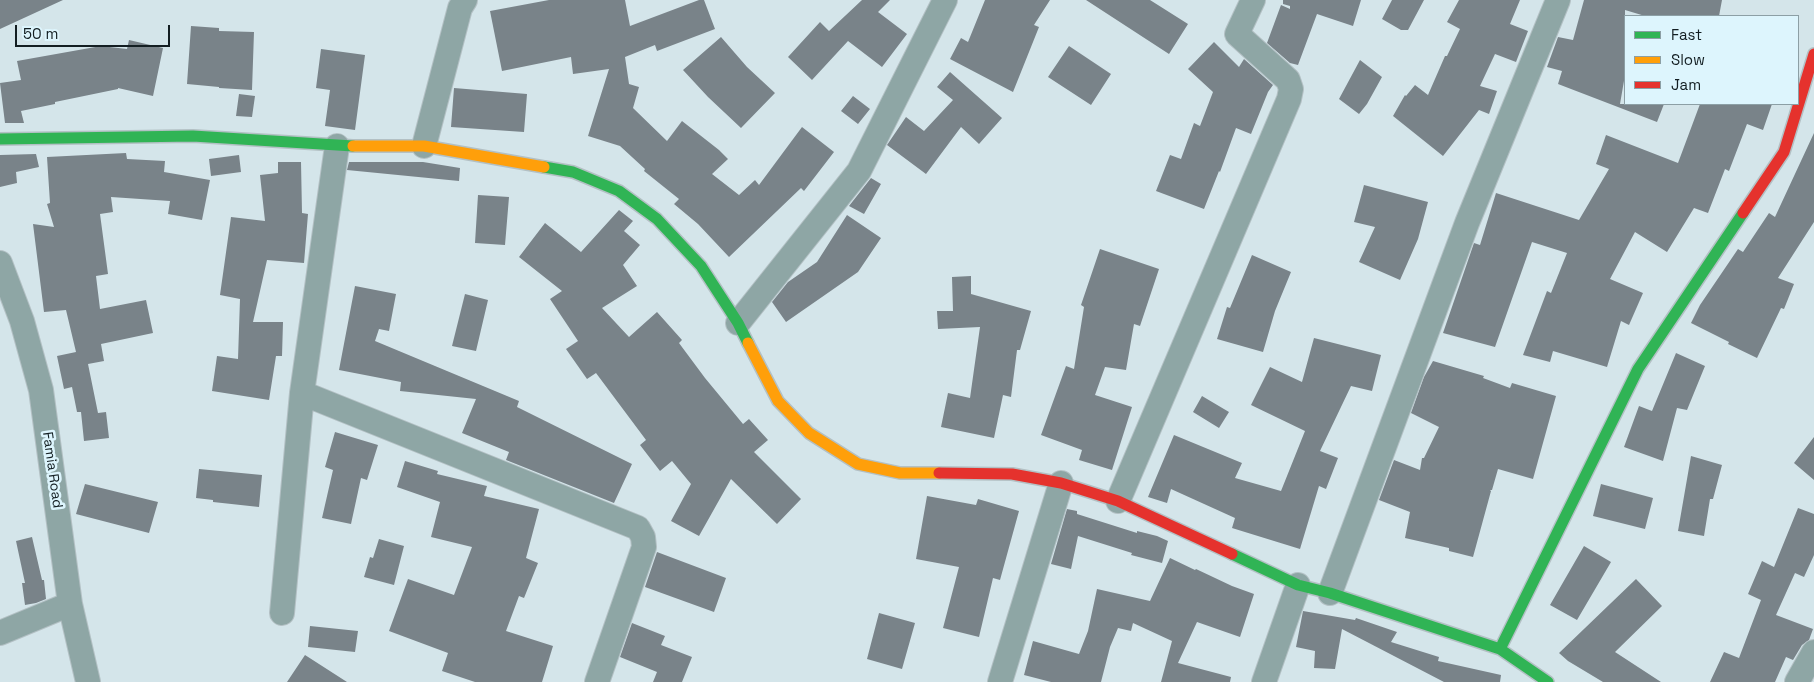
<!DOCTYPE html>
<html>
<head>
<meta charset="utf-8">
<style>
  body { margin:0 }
  #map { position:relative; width:1814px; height:682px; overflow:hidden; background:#d4e5ea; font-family:"Space Grotesk",sans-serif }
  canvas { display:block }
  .legend { position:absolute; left:1624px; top:15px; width:175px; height:90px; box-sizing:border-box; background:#ddf5fd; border:1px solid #8c9fa5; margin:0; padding:6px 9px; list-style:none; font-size:15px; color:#131e22 }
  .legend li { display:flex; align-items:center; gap:10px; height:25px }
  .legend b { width:25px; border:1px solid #8c9fa5 }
  .scale { position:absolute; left:15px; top:25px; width:155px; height:22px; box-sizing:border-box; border:2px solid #131e22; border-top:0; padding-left:6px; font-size:15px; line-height:18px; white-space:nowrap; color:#131e22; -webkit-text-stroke:4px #ddf5fd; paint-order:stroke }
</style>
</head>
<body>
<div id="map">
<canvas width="1814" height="682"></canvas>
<ul class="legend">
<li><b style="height:6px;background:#30b455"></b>Fast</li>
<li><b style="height:6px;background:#ff9f0a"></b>Slow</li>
<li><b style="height:6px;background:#e5322d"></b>Jam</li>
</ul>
<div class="scale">50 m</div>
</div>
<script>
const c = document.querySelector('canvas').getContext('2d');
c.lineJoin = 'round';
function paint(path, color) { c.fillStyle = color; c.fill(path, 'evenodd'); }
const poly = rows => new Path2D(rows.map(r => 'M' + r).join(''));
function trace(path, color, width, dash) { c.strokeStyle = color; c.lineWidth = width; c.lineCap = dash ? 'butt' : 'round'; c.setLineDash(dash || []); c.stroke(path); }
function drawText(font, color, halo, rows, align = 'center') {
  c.font = font + ' "Space Grotesk",sans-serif'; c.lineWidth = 5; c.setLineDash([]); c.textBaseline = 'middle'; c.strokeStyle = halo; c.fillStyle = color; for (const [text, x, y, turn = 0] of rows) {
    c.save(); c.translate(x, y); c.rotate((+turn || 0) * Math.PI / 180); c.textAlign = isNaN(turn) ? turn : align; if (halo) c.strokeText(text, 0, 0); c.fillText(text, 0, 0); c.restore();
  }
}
paint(poly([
  [0,0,63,0,0,29],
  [549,0,625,0,630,26,699,0,704,0,715,29,657,51,655,45,625,57,629,84,639,87,633,108,667,141,682,121,719,150,728,159,712,174,739,195,755,180,759,185,802,127,834,152,804,191,801,188,729,257,698,224,674,204,679,199,644,171,645,169,620,146,588,136,609,69,573,74,571,57,502,71,490,11],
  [862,0,890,0,878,12,907,34,882,67,848,41,812,80,788,57,820,22,829,31],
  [985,0,1050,0,1034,25,1039,27,1013,92,950,59,961,38,968,42],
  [1086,0,1150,0,1188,24,1169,54],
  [1283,0,1361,0,1353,26,1317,14,1298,65,1290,63,1267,43,1281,5,1290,9,1290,6,1283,4],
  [1392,0,1424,0,1408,30,1401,30,1382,19],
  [1459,0,1520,0,1510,24,1528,31,1516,62,1495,54,1480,86,1497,91,1489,114,1479,110,1443,156,1393,116,1405,95,1406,96,1415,85,1428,95,1445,56,1447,56,1460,29,1447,22],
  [1584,0,1722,0,1719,16,1645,16,1625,10,1625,75,1620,104,1664,104,1657,122,1558,84,1562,71,1547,67,1558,37,1573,40],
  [191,26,219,28,219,31,254,32,252,90,219,88,219,87,187,84],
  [721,37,747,67,775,93,741,128,708,97,683,70],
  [129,40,163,48,153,96,118,88,118,89,55,102,55,104,21,111,24,123,0,123,5,123,0,83,21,80,17,61,101,46,127,49],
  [1214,42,1239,67,1244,59,1273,85,1268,92,1251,134,1236,128,1220,172,1219,171,1204,209,1156,191,1170,155,1181,159,1194,123,1200,126,1213,92,1188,69],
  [1069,46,1111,74,1091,105,1048,77],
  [321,49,365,55,355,130,325,126,330,90,316,88],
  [1360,60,1382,77,1367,104,1359,114,1339,99],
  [950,72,1002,118,979,144,961,127,926,174,887,145,906,117,924,131,953,100,937,87],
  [454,88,527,94,524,132,451,127],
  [239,94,255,96,252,117,236,116],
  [853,96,870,109,858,124,841,111],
  [1700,104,1772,104,1763,130,1747,124,1729,171,1725,169,1708,213,1694,208,1667,252,1635,232,1610,279,1643,293,1629,325,1621,321,1607,367,1553,351,1550,362,1523,355,1547,291,1551,293,1567,253,1532,242,1495,347,1443,333,1474,243,1480,245,1496,193,1579,220,1609,169,1596,164,1606,135,1678,163],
  [1814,133,1814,222,1778,278,1794,284,1784,309,1781,308,1757,358,1728,344,1729,342,1691,323,1700,305,1738,249,1743,252,1769,213,1775,217],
  [126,153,127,159,165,161,164,172,210,180,202,220,168,214,170,201,111,197,113,212,100,214,108,274,96,276,100,309,146,300,153,333,101,344,104,361,88,364,98,413,106,412,109,438,84,441,81,412,77,412,72,387,64,389,57,356,76,352,66,310,44,312,33,224,54,227,47,204,50,203,47,157],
  [36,154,39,167,16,172,17,183,0,187,0,155],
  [239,155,241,172,211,176,209,159],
  [278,162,301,162,302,213,308,214,304,263,267,260,253,322,283,322,282,356,276,356,269,400,212,391,217,356,238,359,240,299,220,295,231,217,265,221,260,175,278,173],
  [349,162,423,162,460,168,459,181,347,170],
  [871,178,881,184,864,214,849,206],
  [1364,185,1428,202,1418,239,1400,280,1359,262,1375,227,1354,222],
  [478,195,509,197,505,245,475,243],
  [619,210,633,221,624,231,640,245,623,265,637,286,602,308,629,337,657,312,682,340,679,343,705,378,743,424,749,419,768,440,754,452,801,499,777,524,731,479,699,536,671,521,691,484,672,461,660,471,640,445,646,440,596,373,587,379,566,349,578,341,550,299,562,291,519,257,545,223,581,252],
  [847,215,881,238,858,272,786,322,772,302,788,282,817,262],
  [1100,249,1159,269,1140,326,1134,324,1126,370,1105,367,1095,395,1132,407,1112,470,1079,460,1082,450,1041,435,1066,366,1074,369,1084,307,1081,305],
  [1252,255,1291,272,1275,311,1263,352,1217,339,1227,307,1230,308],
  [971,276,971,294,1031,311,1020,350,1017,350,1011,397,1003,395,994,438,941,427,948,393,970,398,980,327,938,329,937,311,953,311,952,277],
  [355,286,396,294,389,331,379,329,375,341,519,401,517,407,632,464,614,503,506,460,509,452,462,433,476,399,400,391,401,382,339,370],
  [465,294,488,300,476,351,452,346],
  [1314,338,1381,355,1372,391,1351,386,1320,451,1338,458,1326,489,1319,486,1300,549,1232,528,1235,518,1171,489,1167,503,1148,497,1174,435,1242,463,1235,478,1281,491,1305,431,1251,405,1270,367,1302,382],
  [1676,353,1705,366,1687,410,1677,408,1663,461,1624,447,1639,406,1652,411],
  [1433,361,1484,376,1483,378,1510,388,1512,383,1556,396,1533,479,1498,469,1492,490,1490,490,1491,491,1473,557,1449,551,1449,548,1405,538,1410,512,1379,500,1394,460,1420,470,1422,458,1424,458,1439,427,1411,413,1424,377],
  [1202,396,1229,412,1219,428,1193,412],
  [335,432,378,445,367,480,361,478,351,524,322,518,333,470,325,467],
  [1814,437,1814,480,1794,463],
  [1691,456,1722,465,1713,499,1710,499,1704,536,1678,531],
  [405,461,438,471,437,474,487,486,484,496,539,509,526,558,538,563,524,598,519,596,506,631,553,646,542,682,475,682,442,671,448,653,389,631,408,579,454,595,472,547,431,537,440,502,397,487],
  [199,469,262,475,259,507,213,502,213,500,196,498],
  [85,484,158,502,149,533,76,514],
  [1601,484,1653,498,1645,529,1593,516],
  [927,496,976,505,978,499,1019,511,1000,580,993,578,979,637,943,628,959,567,916,559],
  [1798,508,1814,514,1814,555,1804,577,1795,573,1776,615,1813,629,1809,640,1802,645,1793,660,1786,657,1775,682,1710,682,1724,652,1739,658,1761,600,1748,594,1762,561,1774,567],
  [1067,509,1077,511,1077,514,1137,533,1137,531,1157,536,1168,541,1162,563,1131,555,1132,553,1078,536,1071,569,1051,564],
  [32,537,42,580,44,580,46,599,36,603,25,605,22,583,25,583,16,541],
  [379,539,404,546,394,585,364,577,370,557,373,558],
  [1584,546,1611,562,1577,620,1550,605],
  [657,552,726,578,714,612,645,587],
  [1170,558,1195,570,1196,569,1232,586,1254,594,1240,637,1197,622,1178,663,1231,677,1230,682,1161,682,1172,641,1133,623,1131,631,1118,628,1110,647,1101,682,1051,682,1024,675,1033,641,1079,654,1088,631,1097,589,1150,601],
  [1636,579,1662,606,1615,652,1661,682,1603,682,1568,661,1559,653],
  [1303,611,1355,620,1356,618,1397,632,1391,642,1439,657,1438,661,1501,675,1500,682,1444,682,1342,629,1335,669,1314,668,1315,651,1296,647],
  [879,613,915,623,902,669,867,659],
  [632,623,665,636,661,645,692,657,682,682,653,682,657,672,620,657],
  [310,626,358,631,355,652,308,647],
  [305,655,347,682,287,682]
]), '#798389');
const street = poly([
  [424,146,460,8,465,0],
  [0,263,22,321,41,390,70,604,88,682],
  [738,323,859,171,945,0],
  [302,393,638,528,643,537,644,547,597,682],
  [1118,501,1289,99,1291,89,1288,80,1237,34,1253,0],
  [1330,593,1467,223,1558,0],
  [282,613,302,393,337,146],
  [0,633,70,604],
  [1000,682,1061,483],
  [1264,682,1298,585],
  [1797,682,1814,652]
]);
const fast = poly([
  [0,139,193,136,353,146],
  [544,167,573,172,619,191,657,219,701,266,738,323,748,343],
  [1232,554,1298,585,1330,593,1500,649,1548,682],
  [1500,649,1638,369,1743,213]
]);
const slow = poly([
  [353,146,424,146,544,167],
  [748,343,778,401,809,433,858,464,900,473,939,473]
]);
const jam = poly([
  [1743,213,1784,152,1814,54],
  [939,473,1012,474,1061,483,1118,501,1232,554]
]);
trace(street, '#b3c0c4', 26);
trace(fast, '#b3c0c4', 14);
trace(slow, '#b3c0c4', 14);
trace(jam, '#b3c0c4', 14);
trace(street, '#8ea6a5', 24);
trace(fast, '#30b455', 11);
trace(slow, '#ff9f0a', 11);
trace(jam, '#e5322d', 11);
drawText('14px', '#131e22', '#ddf5fd', [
  ["Famia Road",52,470,82]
]);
</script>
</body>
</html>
